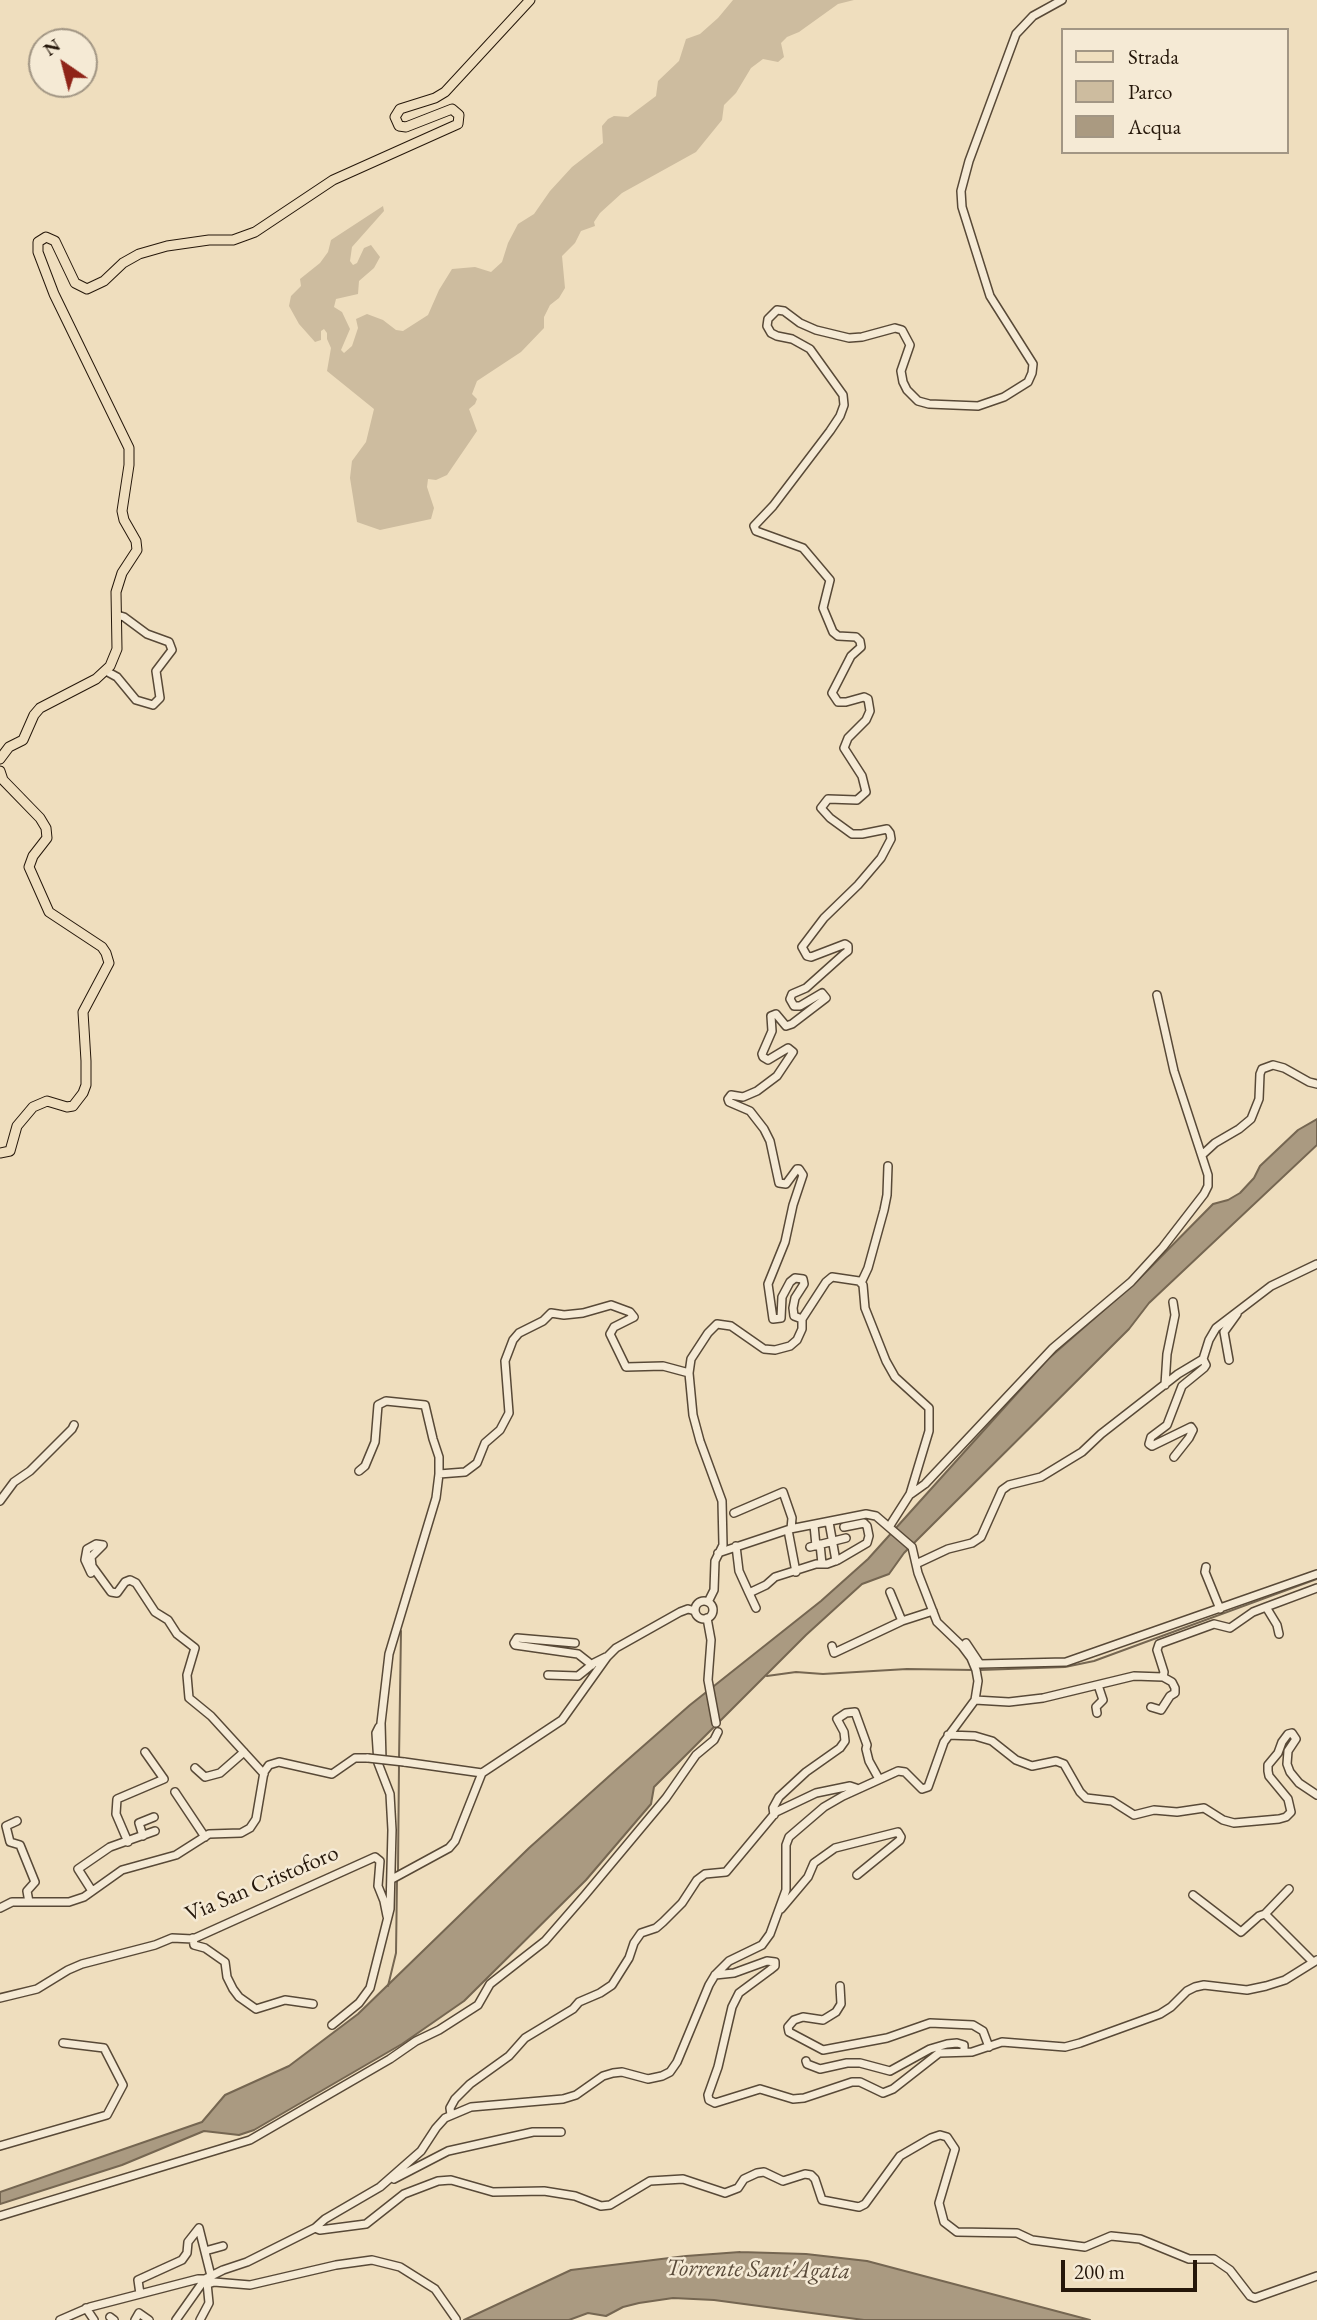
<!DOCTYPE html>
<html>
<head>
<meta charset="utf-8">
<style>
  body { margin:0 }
  #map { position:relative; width:1317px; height:2320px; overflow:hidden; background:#efdebe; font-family:"EB Garamond",serif }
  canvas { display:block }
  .legend { position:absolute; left:1061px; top:28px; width:228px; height:126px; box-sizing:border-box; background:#f5ead5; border:2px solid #a29684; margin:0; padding:9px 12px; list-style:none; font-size:21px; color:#25170a }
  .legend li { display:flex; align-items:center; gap:14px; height:35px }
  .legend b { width:35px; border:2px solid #a29684 }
  .north { position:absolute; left:28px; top:28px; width:70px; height:70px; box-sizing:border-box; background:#f5ead5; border:2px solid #a29684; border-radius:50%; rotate:325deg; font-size:19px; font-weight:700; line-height:28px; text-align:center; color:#25170a }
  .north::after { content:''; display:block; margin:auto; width:24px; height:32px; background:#8f2418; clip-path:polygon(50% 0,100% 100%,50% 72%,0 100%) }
  .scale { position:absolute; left:1061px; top:2260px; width:136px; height:32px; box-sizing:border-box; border:4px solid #25170a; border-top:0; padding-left:9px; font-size:21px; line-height:24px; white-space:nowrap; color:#25170a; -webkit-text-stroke:5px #f5ead5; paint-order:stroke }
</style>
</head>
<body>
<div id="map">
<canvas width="1317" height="2320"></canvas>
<ul class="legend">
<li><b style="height:9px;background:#efdebe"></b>Strada</li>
<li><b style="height:19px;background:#cdbc9f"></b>Parco</li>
<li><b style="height:19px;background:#aa9a81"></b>Acqua</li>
</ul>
<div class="north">N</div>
<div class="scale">200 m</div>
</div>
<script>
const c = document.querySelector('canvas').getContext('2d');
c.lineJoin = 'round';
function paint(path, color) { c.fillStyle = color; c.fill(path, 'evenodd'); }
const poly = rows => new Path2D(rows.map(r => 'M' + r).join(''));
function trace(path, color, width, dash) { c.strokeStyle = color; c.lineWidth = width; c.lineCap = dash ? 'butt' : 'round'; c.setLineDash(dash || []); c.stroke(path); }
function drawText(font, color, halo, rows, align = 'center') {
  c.font = font + ' "EB Garamond",serif'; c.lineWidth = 5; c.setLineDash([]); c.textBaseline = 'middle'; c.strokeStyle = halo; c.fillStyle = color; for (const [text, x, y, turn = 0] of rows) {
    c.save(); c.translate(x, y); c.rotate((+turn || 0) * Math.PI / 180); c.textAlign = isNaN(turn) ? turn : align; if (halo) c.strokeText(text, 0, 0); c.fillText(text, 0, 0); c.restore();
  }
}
paint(poly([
  [733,0,854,0,838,4,799,32,787,37,781,43,784,57,778,62,763,59,751,68,736,93,724,105,722,120,696,152,622,193,600,213,594,222,595,226,581,231,575,243,562,256,565,288,559,298,550,305,544,317,544,328,521,352,477,381,472,394,477,399,475,404,469,409,477,431,447,475,436,480,428,479,427,487,434,508,431,519,380,530,357,522,350,478,352,461,366,442,374,409,327,371,331,348,327,339,327,333,324,329,321,331,321,340,315,342,299,324,289,306,291,296,301,286,300,279,320,263,328,252,331,240,383,206,384,211,352,247,350,261,353,265,357,263,364,248,371,245,380,257,374,268,359,281,358,294,336,299,334,307,342,312,350,329,341,350,344,353,352,346,358,328,356,319,367,314,383,320,396,330,403,331,428,315,439,290,452,269,475,267,491,272,502,262,508,243,518,224,534,214,550,191,572,167,603,143,602,126,608,119,614,116,628,117,656,96,658,81,679,61,686,39,700,34,718,18]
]), '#cdbc9f');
const water = poly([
  [1317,1119,1317,1145,1149,1303,1129,1329,904,1553,889,1574,862,1584,806,1635,654,1787,651,1804,586,1880,464,2001,402,2044,254,2130,239,2135,204,2131,122,2165,0,2204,0,2192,202,2122,225,2095,289,2066,358,2014,529,1848,616,1770,690,1705,821,1601,868,1559,1048,1359,1137,1281,1213,1204,1228,1200,1240,1193,1254,1178,1260,1166,1298,1130,1317,1119],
  [740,2252,806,2254,867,2261,1090,2320,864,2320,714,2300,673,2298,639,2303,623,2307,606,2316,588,2313,569,2320,464,2320,571,2270,686,2256,740,2252]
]);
paint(water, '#aa9a81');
trace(water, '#756651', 2);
trace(poly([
  [980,1670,1065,1667,1094,1661,1317,1579],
  [767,1676,796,1672,823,1674,907,1669,974,1670],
  [399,1759,401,1631],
  [398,1871,399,1765],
  [388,1986,396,1953,397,1880]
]), '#756651', 2);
const minor = poly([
  [106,671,117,677,136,700,153,705,160,698,156,671,172,650,169,642,147,634,124,617,117,615],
  [1202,1155,1215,1143,1239,1129,1251,1119,1259,1099,1260,1074,1262,1069,1273,1065,1284,1068,1309,1082,1317,1084],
  [861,1283,868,1268,884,1210,887,1195,888,1166],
  [1229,1360,1224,1332,1237,1314],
  [1165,1385,1167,1354,1175,1315,1173,1302],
  [1174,1457,1189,1438,1193,1430,1191,1427,1152,1446,1149,1444,1151,1437,1167,1425,1182,1386,1204,1368,1206,1365,1203,1359],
  [359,1471,365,1466,375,1442,378,1405,386,1401,425,1405,433,1439,439,1457,439,1474,436,1498,389,1654,381,1723,382,1760],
  [439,1474,465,1472,477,1463,485,1443,500,1430,509,1413,505,1361,513,1340,519,1333,543,1321,551,1313,564,1315,583,1313,611,1305,630,1312,634,1317,614,1327,610,1334,626,1367,663,1366,689,1373],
  [911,1494,925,1484,1053,1348,1131,1282,1163,1247,1204,1194,1208,1186,1208,1175,1174,1071,1157,995],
  [0,1501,14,1482,30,1471,72,1429,74,1425],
  [734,1513,783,1492,792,1518,791,1529],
  [829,1522,836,1561],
  [814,1525,816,1546],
  [889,1527,910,1494,929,1431,929,1408,895,1377,886,1361,865,1308,863,1285,859,1281,832,1277,826,1282,802,1319,794,1316,793,1308,795,1298,804,1284,803,1279,795,1278,790,1282,782,1297,781,1318,773,1319,768,1284,785,1242,793,1205,803,1175,799,1169,797,1169,786,1184,779,1183,770,1141,764,1129,750,1111,729,1102,728,1099,731,1095,743,1097,757,1091,777,1076,793,1052,788,1048,768,1060,763,1057,762,1054,772,1031,771,1016,776,1014,786,1026,792,1024,826,998,822,993,800,1006,794,1006,790,999,792,994,806,988,844,954,848,951,848,946,845,944,811,957,807,956,802,947,824,918,858,885,881,858,891,839,890,833,887,829,862,834,852,834,830,818,821,808,828,799,857,800,866,792,862,776,844,748,848,738,866,720,870,711,868,699,864,697,846,702,838,702,832,693,851,656,861,647,860,641,856,637,838,636,833,632,823,608,830,580,803,548,756,531,754,526,773,506,830,431,840,416,844,405,843,395,810,349,792,339,777,336,771,333,767,326,768,319,777,310,784,311,800,323,816,330,849,338,862,337,895,328,902,330,910,345,901,371,903,382,907,390,918,401,929,404,978,406,1004,397,1028,382,1032,373,1033,364,990,296,962,207,961,191,969,161,1016,34,1033,16,1062,0],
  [788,1530,796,1572],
  [820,1544,822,1564],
  [736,1546,739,1571,749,1593],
  [810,1547,846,1538],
  [916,1564,948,1549,972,1543,981,1537,1002,1490,1009,1485,1041,1477,1082,1452,1101,1434,1178,1374,1203,1359,1209,1340,1216,1328,1271,1286,1317,1264],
  [1206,1567,1205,1572,1220,1609],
  [91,1573,85,1560,87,1549,96,1544,103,1545,91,1557,92,1566,111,1592,117,1593,125,1582,130,1580,136,1583,155,1612,168,1620,177,1634,195,1648,187,1675,189,1698,211,1716,264,1774],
  [890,1592,902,1621],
  '695 1610a9 9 0 1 1 18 0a9 9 0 1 1-18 0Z',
  [708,1602,714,1590,715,1561,723,1545,722,1501,700,1441,693,1415,689,1373,691,1359,708,1333,717,1324,731,1326,764,1349,775,1350,790,1346,797,1340,802,1329,802,1319],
  [1266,1607,1317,1588],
  [756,1608,749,1593,766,1585,775,1577,816,1564,827,1564,838,1560,867,1543,869,1536,867,1526,864,1523,844,1527],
  [707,1618,711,1640,708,1680,716,1723],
  [575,1643,517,1638,514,1643,515,1645,578,1654,592,1665],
  [966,1643,980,1664,1066,1662,1317,1574],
  [832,1646,834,1653,902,1621,933,1611],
  [548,1675,578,1676,594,1663,606,1657],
  [1163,1677,1164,1672,1157,1650,1159,1644,1214,1624,1230,1628,1253,1612,1266,1607,1277,1625,1279,1634],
  [975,1700,1009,1702,1043,1698,1134,1676,1163,1677,1172,1682,1175,1688,1175,1693,1170,1696,1161,1710,1151,1707],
  [1097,1713,1096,1707,1103,1700,1098,1685],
  [948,1735,975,1736,992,1741,1016,1760,1032,1766,1056,1761,1064,1764,1080,1792,1086,1798,1112,1801,1134,1815,1154,1810,1177,1812,1204,1808,1223,1820,1234,1823,1279,1819,1286,1817,1291,1812,1288,1799,1269,1776,1268,1771,1268,1765,1278,1753,1282,1742,1288,1734,1292,1733,1296,1739,1288,1751,1287,1764,1290,1772,1299,1783,1317,1795],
  [404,1762,482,1773,562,1720,607,1657,616,1648,680,1612,688,1609,695,1611],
  [195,1768,205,1777,220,1773,244,1752],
  [175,1792,205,1837],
  [774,1815,773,1808,779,1797,806,1772,840,1748,845,1741,844,1732,837,1719,846,1713,855,1712,867,1745,866,1749,869,1761,879,1779],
  [17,1821,6,1826,10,1842,20,1845,35,1882,27,1891,29,1902],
  [143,1836,139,1823,154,1817],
  [128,1842,116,1814,117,1799,164,1779,145,1752],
  [392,1879,449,1848,455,1841,482,1773],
  [92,1891,78,1869,110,1847,155,1831],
  [1193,1895,1241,1932,1259,1916,1265,1914,1289,1889],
  [0,1908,12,1902,69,1902,84,1897,122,1870,176,1855,209,1834,241,1833,250,1828,256,1819,264,1772,269,1765,279,1762,332,1774,355,1758,368,1758],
  [781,1909,808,1877,814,1863,835,1848,898,1832,901,1837,900,1840,857,1875],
  [1265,1914,1313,1962],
  [193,1938,194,1945,205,1948,225,1962,227,1977,233,1989,239,1997,256,2009,285,2000,313,2004],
  [715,1975,734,1973,767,1961,775,1962,775,1966,770,1970,739,1993,732,2007,718,2067,708,2095,709,2100,715,2103,760,2089,793,2099,804,2098,852,2082,860,2082,883,2093,893,2089,939,2053,972,2052,1002,2042,1065,2047,1080,2043,1160,2014,1171,2007,1187,1991,1195,1987,1204,1985,1247,1990,1266,1986,1285,1980,1317,1960],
  [840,1986,841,2004,836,2012,823,2020,803,2017,794,2020,788,2027,789,2032,823,2050,887,2038,930,2023,973,2025,983,2031,989,2047],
  [0,1998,37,1989,68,1970,82,1964,155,1945,172,1938,193,1939,375,1857,380,1861,378,1886,384,1901,387,1916],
  [332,2025,359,2003,370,1988,390,1909,392,1830,390,1794,378,1763,376,1733,379,1727],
  [806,2061,807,2064,820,2069,847,2063,860,2063,890,2071,930,2049,947,2044,957,2043,964,2045,964,2052],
  [451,2115,450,2108,455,2099,470,2084,509,2056,525,2038,573,2009,579,2002,600,1993,612,1985,629,1958,634,1943,641,1933,656,1928,663,1922,682,1903,697,1880,705,1874,726,1872,776,1812,816,1793,850,1786,856,1788],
  [0,2146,107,2115,123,2085,104,2048,63,2043],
  [394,2179,448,2151,533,2132,561,2132],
  [0,2216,250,2140,390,2059,416,2041,439,2030,478,2005,490,1984,545,1941,585,1895,666,1798,696,1755,714,1740,718,1732],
  [315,2228,320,2230,366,2224,404,2194,438,2181,451,2180,493,2192,544,2191,575,2196,601,2206,610,2205,650,2181,683,2179,725,2193,738,2188,744,2179,757,2173,764,2172,783,2181,805,2174,811,2175,815,2179,822,2200,859,2207,865,2204,900,2156,931,2138,940,2135,947,2137,955,2149,939,2203,944,2222,957,2232,1017,2233,1032,2240,1085,2247,1111,2236,1140,2239,1189,2259,1214,2259,1230,2270,1250,2296,1255,2298,1317,2276],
  [205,2251,223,2246],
  [208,2284,214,2282,250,2285,336,2265,372,2260,400,2267,435,2289,456,2319],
  [140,2294,138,2280,182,2260,187,2253,188,2242,199,2228,211,2276],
  [86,2308,94,2320],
  [110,2317,114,2320],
  [60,2320,90,2307,198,2279,205,2279],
  [135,2320,139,2313,149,2320],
  [176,2320,205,2279,223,2270,247,2262,315,2228,325,2219,380,2187,421,2151,436,2128,445,2118,471,2107,563,2099,576,2095,603,2076,613,2073,622,2072,648,2079,662,2076,670,2072,677,2062,709,1985,715,1975,729,1961,762,1945,770,1934,786,1890,786,1845,789,1837,824,1807,843,1796,898,1771,905,1772,922,1789,928,1787,944,1742,975,1700,978,1681,976,1670,971,1658,962,1646,937,1622,918,1573,912,1547,876,1516,866,1514,790,1529,718,1553],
  [200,2320,209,2303,207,2283]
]);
const major = poly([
  [0,759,9,747,23,740,34,715,40,708,96,679,110,666,117,649,116,592,122,573,137,550,136,541,124,520,122,511,129,465,129,448,54,294,38,252,38,242,46,237,55,241,75,283,87,289,104,281,123,263,139,254,167,246,209,240,233,240,255,232,333,180,458,124,459,115,452,109,406,127,399,126,395,117,400,109,435,98,445,92,530,0],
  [0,771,3,780,40,818,46,828,47,838,33,856,29,867,49,912,102,947,106,953,109,963,83,1012,86,1061,86,1085,83,1093,73,1106,67,1107,47,1101,33,1107,17,1126,10,1151,0,1153]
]);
trace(minor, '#584937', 10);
trace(major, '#25170a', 11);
trace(minor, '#f5ead5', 7);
trace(major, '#efdebe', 9);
const minorBridge = poly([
  [368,1758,404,1762]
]);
trace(minorBridge, '#584937', 10, []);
trace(minorBridge, '#f5ead5', 7);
drawText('23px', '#25170a', '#f5ead5', [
  ["Via San Cristoforo",262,1884,-23]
]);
drawText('italic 24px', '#5a4b3a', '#f5ead5', [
  ["Torrente Sant'Agata",758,2270,1]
]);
</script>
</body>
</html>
